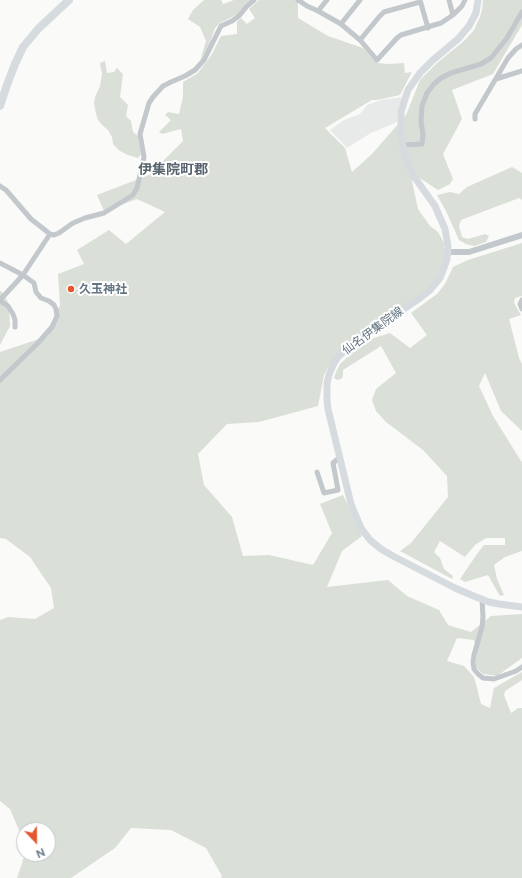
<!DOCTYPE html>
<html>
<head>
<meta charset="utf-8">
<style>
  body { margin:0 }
  #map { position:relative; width:522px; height:878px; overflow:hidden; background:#fafaf8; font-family:Raleway,sans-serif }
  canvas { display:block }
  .north { position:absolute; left:16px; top:822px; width:40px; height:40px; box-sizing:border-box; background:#fff; border:1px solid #c1c8cd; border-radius:50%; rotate:158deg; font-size:11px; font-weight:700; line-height:16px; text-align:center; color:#657683 }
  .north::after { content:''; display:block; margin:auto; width:14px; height:18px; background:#e4572e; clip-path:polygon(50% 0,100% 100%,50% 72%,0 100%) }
</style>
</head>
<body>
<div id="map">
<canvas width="522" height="878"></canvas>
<div class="north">N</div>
</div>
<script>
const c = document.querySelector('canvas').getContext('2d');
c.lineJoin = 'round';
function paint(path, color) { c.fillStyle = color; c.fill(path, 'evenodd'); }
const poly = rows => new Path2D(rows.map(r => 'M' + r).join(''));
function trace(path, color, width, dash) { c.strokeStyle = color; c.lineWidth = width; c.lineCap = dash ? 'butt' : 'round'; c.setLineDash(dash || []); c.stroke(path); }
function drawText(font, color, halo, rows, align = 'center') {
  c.font = font + ' Raleway,"Noto Sans JP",sans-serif'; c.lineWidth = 4; c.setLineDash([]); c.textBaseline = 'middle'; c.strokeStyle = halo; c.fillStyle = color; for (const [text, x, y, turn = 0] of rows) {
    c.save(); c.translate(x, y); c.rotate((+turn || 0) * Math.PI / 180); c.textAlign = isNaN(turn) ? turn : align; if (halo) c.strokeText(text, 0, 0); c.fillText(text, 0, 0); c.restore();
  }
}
paint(poly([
  [402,97,398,110,397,122,371,133,347,148,330,130,344,120,360,114,367,105,381,100]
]), '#e8e9e9');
paint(poly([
  [204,0,221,0,223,4,234,0,250,0,246,3,238,14,220,23,215,28,208,48,200,61,206,41,200,27,188,19,193,10],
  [259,0,299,0,298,1,298,18,328,36,363,48,377,63,388,64,404,63,405,73,412,72,400,95,377,100,372,100,325,128,345,148,352,172,372,154,406,115,420,80,437,63,464,41,474,30,480,17,482,10,483,0,522,0,522,25,493,74,452,90,462,119,443,154,453,179,450,184,438,190,418,177,412,181,418,209,430,226,438,232,444,243,445,256,439,274,429,288,333,359,324,375,318,406,259,422,227,424,198,454,204,485,232,517,243,556,269,555,313,565,332,533,320,504,343,495,362,536,342,551,327,587,388,580,407,596,439,610,448,625,471,632,491,616,522,614,522,658,497,676,483,674,476,667,476,660,477,651,474,640,457,638,447,661,464,666,474,677,477,688,481,704,490,708,494,688,522,672,522,680,505,691,504,695,511,713,518,708,522,708,522,878,221,878,222,876,206,848,171,830,131,828,115,848,71,878,17,878,25,854,48,854,48,830,24,830,24,842,10,809,0,801,0,620,8,617,35,619,54,608,51,588,30,557,6,539,0,538,0,352,48,336,60,305,58,274,84,264,77,250,109,230,126,244,165,212,137,199,104,211,97,195,149,175,183,141,181,129,162,134,159,132,171,120,165,115,168,112,179,114,183,97,183,82,198,73,212,54,221,36,237,34,237,22,241,18,247,24,255,18,249,9],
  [105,61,107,73,114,72,117,68,123,74,120,97,128,105,126,116,131,121,133,132,138,136,141,154,138,158,128,155,120,151,113,144,112,137,108,130,102,125,98,120,96,114,94,103,95,97,100,86,102,74,100,63],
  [512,167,522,173,522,200,519,198,461,220,459,226,462,237,468,239,485,234,489,236,486,242,474,246,466,244,459,240,446,211,437,195,450,192,459,194,467,187],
  [522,243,522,296,515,298,514,303,521,315,509,319,519,358,522,364,522,431,501,411,485,373,479,386,493,416,521,461,522,462,522,551,505,557,494,565,497,579,504,595,500,596,488,575,465,582,460,579,477,554,484,545,505,545,505,538,486,538,475,545,465,557,440,541,434,552,440,558,444,569,453,576,452,579,400,551,411,543,448,497,447,476,423,450,386,422,376,411,372,400,376,389,396,373,381,346,343,370,343,376,341,379,337,380,334,378,337,370,340,364,352,353,374,338,390,333,410,348,427,335,411,313,437,294,445,284,453,267,468,260],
  [0,291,2,292,9,304,10,326,0,345]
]), '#dadfd7');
trace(poly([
  [298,0,307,6,318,11,341,24,360,40,377,60,397,38,401,35,441,23,453,15,462,6,465,0],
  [420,0,428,28],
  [449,0,453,15],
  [318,11,327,0],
  [341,24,360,0],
  [360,40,379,17,384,12,420,2],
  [496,79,522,71],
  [475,119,475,114,508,58,516,49,522,45],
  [402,145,422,144,423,134,421,122,422,106,427,93,434,84,441,78,451,73,481,64,491,58,507,38,522,12],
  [0,186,6,190,31,219,50,234,54,235,59,233,73,223,85,218,104,213,133,195,137,188,144,157,140,134,149,103,153,97,163,86,171,82,185,76,195,70,204,60,221,26,232,21,239,16,247,6,254,0],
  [0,263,23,275,34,283,36,292,41,298,49,301,54,305,56,309,57,316,52,327,38,343,0,380],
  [0,300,23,275,50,234],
  [522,300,520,304,522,309],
  [0,301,8,306,13,314,15,320,15,327],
  [317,472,324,493,338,490,333,463,339,458],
  [482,599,483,617,482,627,474,655,473,662,474,669,478,674,483,678,494,679,516,671,522,667]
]), '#c3c8cc', 5);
trace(poly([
  [448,252,469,252,522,235]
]), '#c3c8cc', 6);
trace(poly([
  [478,0,476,13,469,26,458,39,433,60,420,73,408,90,404,102,401,112,401,136,405,156,409,166,413,175,435,206,445,229,448,246,447,259,445,265,440,278,430,290,420,298,352,344,338,357,334,363,329,375,327,383,327,400,328,409,351,504,361,528,370,540,381,549,393,556,455,588,476,597,489,602,499,604,522,607]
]), '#d6dbdf', 7);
trace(poly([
  [0,106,7,85,15,64,23,47,39,28,69,0]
]), '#d6dbdf', 8);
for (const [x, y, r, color] of [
  [71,289,4,"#e4572e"]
]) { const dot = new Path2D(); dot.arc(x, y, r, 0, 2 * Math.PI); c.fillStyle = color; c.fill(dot); trace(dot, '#fff', 1.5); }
drawText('bold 12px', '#657683', '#fff', [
  ["久玉神社",79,289]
], 'left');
drawText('12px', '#657683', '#fff', [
  ["仙名伊集院線",373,331,-36]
]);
drawText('bold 14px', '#57646e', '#fff', [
  ["伊集院町郡",173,170]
]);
</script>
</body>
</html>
